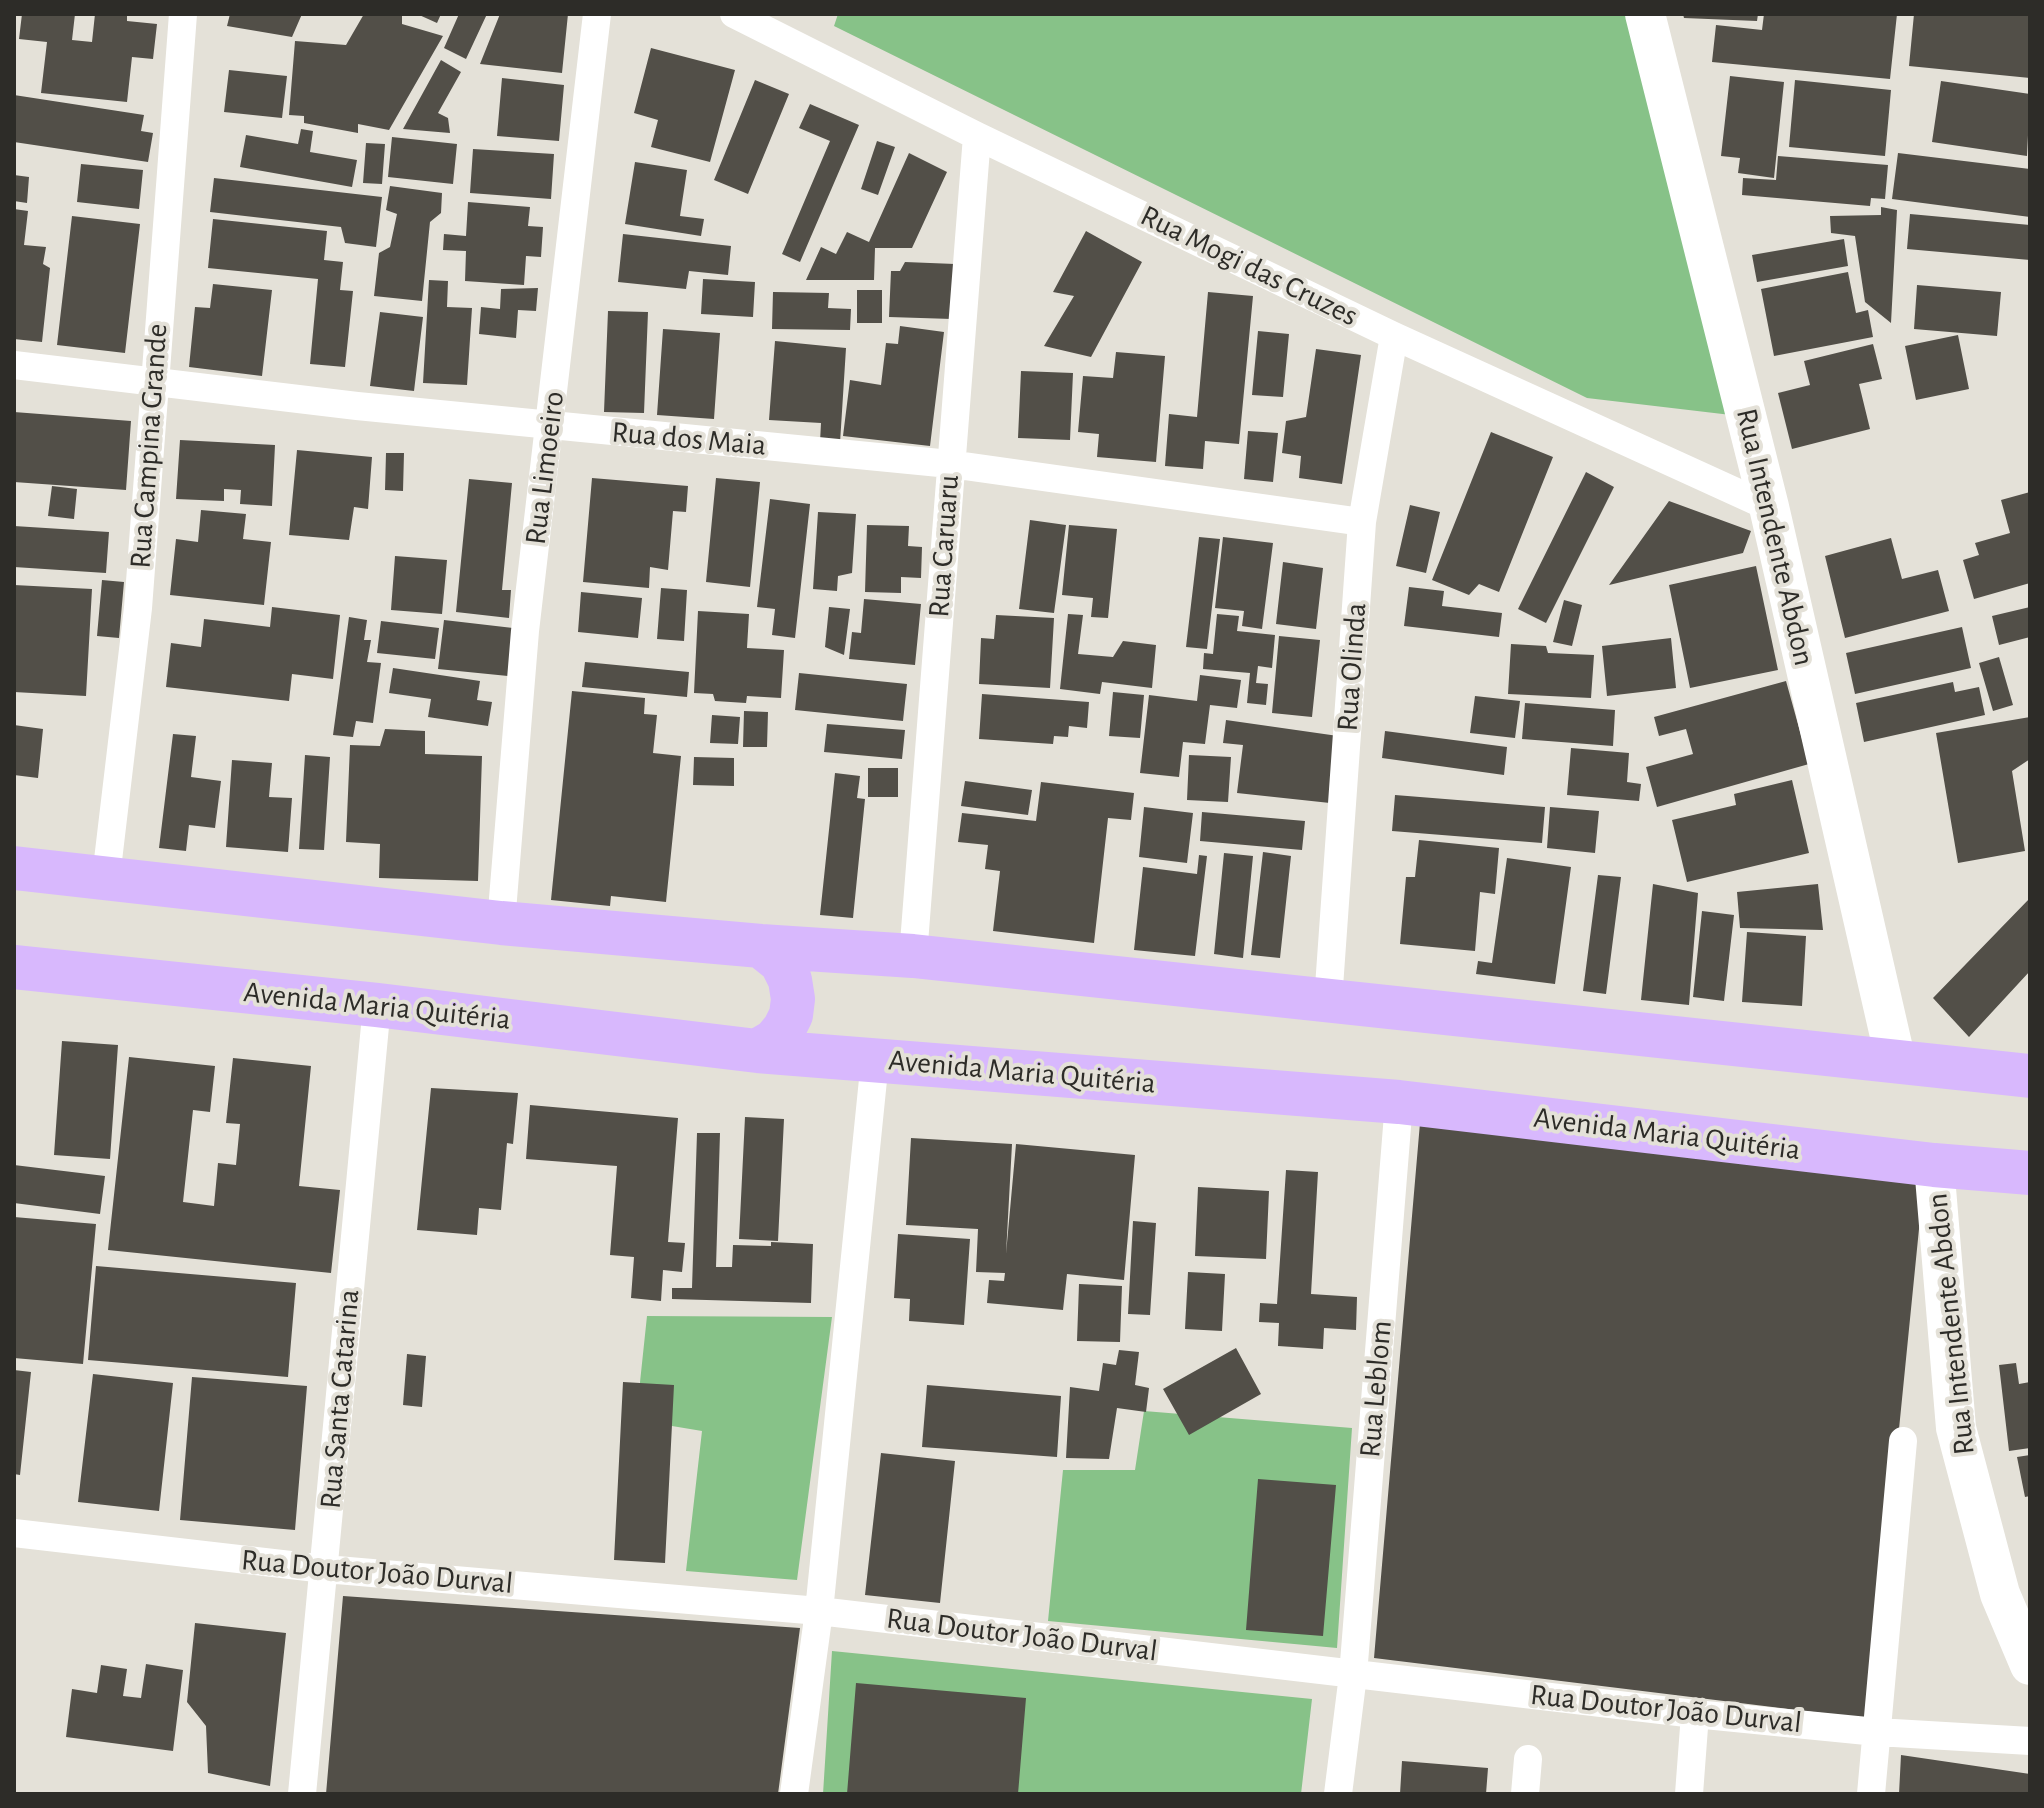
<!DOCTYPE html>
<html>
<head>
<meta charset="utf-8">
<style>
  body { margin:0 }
  #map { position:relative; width:2044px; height:1808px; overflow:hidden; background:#e4e1d8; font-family:"Alegreya Sans",sans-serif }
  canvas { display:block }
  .frame { position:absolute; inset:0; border:16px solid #2d2c28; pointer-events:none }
</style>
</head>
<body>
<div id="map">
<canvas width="2044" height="1808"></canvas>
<div class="frame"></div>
</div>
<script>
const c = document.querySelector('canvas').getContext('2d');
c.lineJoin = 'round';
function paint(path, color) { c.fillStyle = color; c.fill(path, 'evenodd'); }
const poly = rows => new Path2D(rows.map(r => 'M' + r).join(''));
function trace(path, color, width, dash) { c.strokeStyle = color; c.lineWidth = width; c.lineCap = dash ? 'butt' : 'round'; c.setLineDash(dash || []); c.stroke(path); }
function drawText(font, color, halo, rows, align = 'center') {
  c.font = font + ' "Alegreya Sans",sans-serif'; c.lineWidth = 8; c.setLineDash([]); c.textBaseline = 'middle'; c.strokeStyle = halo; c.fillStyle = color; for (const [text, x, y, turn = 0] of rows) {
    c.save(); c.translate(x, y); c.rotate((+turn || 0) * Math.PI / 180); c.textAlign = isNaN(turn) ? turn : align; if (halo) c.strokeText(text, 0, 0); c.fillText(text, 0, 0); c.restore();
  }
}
paint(poly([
  [838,14,1629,14,1731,415,1587,398,834,26],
  [647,1316,832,1317,797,1580,686,1571,702,1431,636,1420],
  [1144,1411,1352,1428,1337,1648,1048,1621,1063,1470,1135,1470],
  [832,1651,1312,1699,1301,1794,823,1794]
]), '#87c288');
paint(poly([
  [22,14,42,16,42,14,75,14,72,40,92,42,95,14,127,14,127,21,157,24,153,59,132,57,127,102,41,93,47,42,19,39],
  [230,14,302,14,292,37,227,26],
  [364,14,402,14,402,24,443,36,389,130,358,124,358,133,304,123,304,116,289,115,295,41,346,45],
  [417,14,441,14,437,23],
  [459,14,487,14,466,59,444,48],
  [500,14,568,14,562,73,480,64],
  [1683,14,1758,14,1757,21,1684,18],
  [1764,14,1897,14,1890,79,1712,62,1716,25,1762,30],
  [1914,14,2030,14,2030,78,1909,66],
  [651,48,735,70,710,162,651,147,658,120,634,113],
  [441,60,461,72,438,113,448,118,450,133,403,129],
  [229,70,287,76,282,118,224,112],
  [1730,76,1784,82,1774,178,1738,173,1740,158,1721,156],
  [502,78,564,85,559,141,497,136],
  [755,80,789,94,748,194,714,180],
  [1795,80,1891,90,1885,156,1789,147],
  [1941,81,2030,94,2027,156,1932,142],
  [14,95,144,115,141,131,153,133,148,162,14,142],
  [810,104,859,125,800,262,782,254,830,141,799,128],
  [301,129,313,131,310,152,357,160,352,187,240,167,246,135,298,144],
  [392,137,457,144,453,184,388,177],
  [877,141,895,147,878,195,861,189],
  [366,143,385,144,382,184,363,183],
  [473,149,554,154,551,199,470,193],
  [909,153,947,172,912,248,875,248,874,280,806,280,821,247,836,254,847,232,869,242],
  [1898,153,2030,169,2030,217,1892,199],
  [1778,156,1888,165,1885,199,1871,198,1870,206,1742,195,1743,178,1776,180],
  [635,162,687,170,680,216,704,219,701,236,625,224],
  [81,164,143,170,139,209,77,202],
  [14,175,29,177,27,203,14,201],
  [214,178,382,197,376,247,345,243,341,227,210,212],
  [390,186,442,193,441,213,430,222,422,301,374,296,379,253,390,247,397,214,386,210],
  [468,202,530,207,528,226,543,227,541,257,526,256,524,285,465,281,466,251,443,250,444,234,466,236],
  [1881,207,1897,210,1891,323,1865,302,1855,236,1831,233,1830,216,1881,215],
  [14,209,28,211,24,245,46,247,43,264,50,268,42,342,14,339],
  [1910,214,2030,225,2030,260,1907,249],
  [72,216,140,224,125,353,57,345],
  [213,219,327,231,324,260,343,262,340,290,353,291,345,367,310,364,318,279,208,268],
  [1086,231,1142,262,1091,357,1044,346,1074,296,1053,292],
  [623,234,731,246,728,275,689,271,686,289,618,282],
  [1844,239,1848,266,1757,282,1752,255],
  [905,262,955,264,952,319,889,317,891,271,900,271],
  [1848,272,1856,313,1868,310,1873,337,1774,356,1761,289],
  [703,279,755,282,753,317,701,314],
  [429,280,448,281,447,307,472,308,467,385,423,383],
  [213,284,272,290,262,376,189,367,195,307,210,308],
  [1917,285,2001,292,1997,336,1914,329],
  [538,288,536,311,518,310,516,338,479,334,481,307,500,309,501,289],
  [857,290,882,290,882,323,857,323],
  [773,292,829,293,828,308,851,309,850,330,772,329],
  [1208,292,1253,296,1239,444,1205,441,1203,469,1165,466,1169,414,1197,417],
  [608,311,648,312,644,413,604,412],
  [380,312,423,317,414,391,370,386],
  [900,326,944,332,930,446,843,436,850,380,881,385,886,343,898,344],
  [663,329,720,333,714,419,657,415],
  [1258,331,1289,334,1283,397,1252,395],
  [1958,335,1969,389,1916,400,1905,346],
  [775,341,846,348,840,443,820,442,821,423,769,420],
  [1873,344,1882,379,1859,384,1870,429,1792,449,1778,393,1810,385,1804,361],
  [1316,349,1361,355,1342,484,1299,478,1301,456,1282,453,1286,421,1306,417],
  [1116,352,1165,356,1156,462,1097,457,1099,434,1078,432,1083,376,1113,378],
  [1021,371,1073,373,1070,440,1018,438],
  [14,412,131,421,126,490,14,482],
  [1248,431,1278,433,1273,482,1244,479],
  [1491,432,1553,457,1499,592,1479,584,1469,595,1432,580],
  [180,440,275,445,272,506,240,504,241,490,224,489,224,501,176,499],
  [297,450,372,457,368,509,354,507,349,540,289,535],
  [386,453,404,453,403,491,385,490],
  [1586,472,1614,487,1546,623,1518,609],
  [592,478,688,486,686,512,673,511,668,570,650,567,649,588,583,582],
  [716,478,760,482,750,587,706,582],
  [469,479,512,483,502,590,511,590,509,618,456,612],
  [52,486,77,489,74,519,48,516],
  [2030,492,2030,583,1974,599,1963,560,1979,555,1975,543,2010,533,2001,500],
  [770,499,810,504,795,638,772,635,775,609,757,607],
  [1669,501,1751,531,1743,553,1609,585],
  [1410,505,1440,512,1426,573,1396,566],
  [201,510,246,514,243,539,271,542,264,605,170,595,176,539,198,542],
  [818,512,856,514,852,573,838,576,837,591,813,589],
  [1030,520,1066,525,1054,613,1019,609],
  [867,525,909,526,908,546,922,547,921,578,901,577,901,593,865,592],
  [1069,525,1117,529,1108,618,1091,617,1093,598,1062,595],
  [14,526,109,532,106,573,14,567],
  [1199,537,1220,539,1207,649,1186,647],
  [1223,537,1273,543,1262,629,1242,626,1244,611,1215,608],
  [1891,538,1902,579,1938,570,1949,611,1845,638,1825,556],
  [395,556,447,560,442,614,391,610],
  [1283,562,1323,568,1316,629,1276,624],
  [1756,566,1778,670,1690,688,1669,585],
  [102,580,124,582,119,638,97,636],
  [14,585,92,589,86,696,14,692],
  [1409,587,1444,591,1442,606,1502,613,1499,637,1404,626],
  [661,588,687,590,684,641,657,639],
  [581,592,642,598,638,638,578,632],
  [864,599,921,604,915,665,849,659,852,632,861,633],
  [1564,600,1582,605,1572,646,1553,642],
  [272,607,340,615,333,679,292,674,289,701,166,687,171,643,201,647,204,619,270,627],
  [829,607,850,609,844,655,825,647],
  [2030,607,2030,637,1999,645,1992,616],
  [698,611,749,614,747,648,784,650,781,698,747,696,746,703,715,701,713,694,694,693],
  [1068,614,1083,615,1078,654,1113,657,1123,641,1156,645,1152,688,1102,682,1100,694,1060,689],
  [1217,614,1239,616,1237,631,1275,635,1272,668,1258,666,1256,683,1268,684,1266,705,1247,703,1250,673,1203,669,1204,653,1213,654],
  [996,615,1054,618,1050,688,979,684,981,638,994,639],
  [349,617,367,620,364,640,371,640,367,662,381,663,373,723,356,721,353,737,333,735],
  [444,620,513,628,508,676,438,669],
  [381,621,439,628,435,659,377,653],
  [1962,627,1971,668,1855,694,1846,653],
  [1279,636,1320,640,1312,717,1272,713],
  [1671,638,1676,688,1607,696,1602,646],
  [1511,644,1546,646,1548,653,1594,655,1591,698,1508,694],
  [1999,657,2013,705,1993,711,1979,663],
  [585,662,689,672,687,697,582,687],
  [393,668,480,681,477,700,492,702,488,726,428,717,431,699,389,693],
  [799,673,907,684,903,721,795,710],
  [1200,675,1241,680,1237,708,1210,705,1205,744,1183,742,1179,777,1140,773,1149,695,1197,701],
  [1786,681,1809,764,1657,807,1646,767,1693,754,1686,729,1659,736,1654,717],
  [1953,682,1955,692,1979,687,1985,715,1864,742,1856,703],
  [572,691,645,698,644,714,657,715,653,753,681,756,666,902,611,896,610,906,551,900],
  [1113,692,1144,695,1140,738,1109,736],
  [982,694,1089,702,1087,728,1069,726,1068,737,1054,736,1053,744,979,739],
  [1475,696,1520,701,1515,738,1470,733],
  [1525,703,1615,710,1613,746,1522,739],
  [744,711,768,712,767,747,743,747],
  [712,715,740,717,738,744,710,743],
  [2030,717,2030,759,2012,771,2025,851,1958,863,1936,733],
  [1226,720,1338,736,1330,803,1237,793,1243,745,1223,743],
  [827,724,905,730,902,759,824,752],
  [14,725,43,729,38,778,14,775],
  [385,729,425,731,425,754,482,756,478,881,379,878,380,844,346,842,350,745,380,746],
  [1385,731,1507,747,1504,775,1382,758],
  [173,734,196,736,191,777,221,781,215,828,189,825,186,851,159,848],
  [1571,748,1629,753,1627,782,1641,784,1639,801,1567,795],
  [305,755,330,757,324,850,299,849],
  [1189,755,1231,757,1228,802,1187,800],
  [694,757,734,758,734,786,693,785],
  [232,760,272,763,269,797,292,798,288,852,226,847],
  [868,768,898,768,898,797,868,797],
  [835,773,860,776,857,798,865,799,853,918,820,915],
  [1792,780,1809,853,1687,882,1672,820,1736,805,1734,794],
  [965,781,1032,790,1028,815,961,806],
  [1041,782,1134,793,1131,820,1108,818,1094,943,993,931,1000,871,985,869,988,845,958,842,962,813,1036,821],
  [1395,795,1545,807,1542,843,1392,831],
  [1144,807,1193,813,1187,863,1139,857],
  [1550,807,1599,811,1595,853,1547,848],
  [1202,812,1305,821,1302,850,1200,841],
  [1419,840,1499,848,1495,894,1480,892,1475,951,1400,944,1406,877,1415,877],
  [1263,852,1291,856,1280,958,1251,955],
  [1224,853,1253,856,1243,958,1214,954],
  [1199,855,1207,856,1195,956,1134,950,1143,867,1197,874],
  [1507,858,1571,867,1555,984,1476,974,1478,961,1492,963],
  [1598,875,1621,877,1606,994,1583,991],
  [1653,884,1698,893,1689,1005,1641,1000],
  [1818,884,1823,930,1740,928,1737,892],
  [2030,898,2030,971,1969,1037,1933,998],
  [1702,911,1734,915,1724,1001,1693,997],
  [1747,932,1806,936,1802,1006,1742,1002],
  [62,1041,118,1045,110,1159,54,1155],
  [129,1057,215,1066,210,1112,193,1110,183,1202,214,1206,218,1163,236,1165,240,1124,226,1123,233,1058,311,1066,299,1186,340,1190,331,1273,108,1250],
  [431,1088,518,1093,513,1144,507,1143,501,1210,479,1208,477,1235,417,1230],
  [530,1105,678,1118,668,1242,685,1243,682,1272,663,1270,661,1301,631,1298,634,1257,610,1255,617,1166,526,1159],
  [745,1117,784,1119,778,1241,739,1239],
  [1420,1123,1924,1179,1870,1719,1374,1658],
  [697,1133,720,1133,716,1267,732,1267,733,1245,771,1246,771,1242,813,1244,811,1303,672,1299,672,1288,692,1288],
  [911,1138,1012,1144,1006,1254,1016,1144,1135,1155,1124,1280,1067,1274,1063,1310,987,1303,989,1280,1004,1281,1005,1273,976,1272,978,1229,906,1225],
  [14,1165,105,1176,100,1214,14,1203],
  [1286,1170,1318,1172,1311,1294,1357,1297,1356,1330,1324,1328,1323,1349,1278,1346,1279,1323,1259,1322,1260,1303,1277,1304],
  [1198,1187,1269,1191,1266,1259,1195,1256],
  [14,1217,96,1224,83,1364,14,1358],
  [1133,1221,1156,1223,1150,1315,1128,1314],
  [898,1234,970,1239,964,1325,909,1321,910,1299,894,1298],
  [96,1266,296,1283,288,1377,88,1360],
  [1188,1272,1225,1274,1222,1331,1185,1329],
  [1079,1284,1122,1286,1120,1342,1077,1341],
  [1236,1348,1261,1394,1189,1435,1163,1389],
  [1119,1350,1139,1352,1135,1385,1149,1388,1146,1412,1117,1408,1109,1459,1066,1458,1070,1387,1099,1391,1103,1363,1116,1365],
  [407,1354,426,1356,422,1407,403,1405],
  [2016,1363,2019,1384,2030,1382,2030,1448,2009,1451,1999,1365],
  [14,1370,31,1372,20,1475,14,1474],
  [93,1374,173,1383,159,1511,78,1502],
  [192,1377,307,1386,295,1530,180,1520],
  [623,1382,674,1385,665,1563,614,1560],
  [927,1385,1061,1396,1057,1457,922,1447],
  [881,1453,955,1461,940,1603,865,1595],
  [2030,1455,2030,1496,2025,1497,2017,1457],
  [1258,1479,1336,1485,1323,1636,1246,1630],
  [343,1596,800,1628,778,1794,326,1794],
  [195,1623,286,1633,270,1786,208,1773,206,1726,187,1702],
  [146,1664,183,1670,173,1751,66,1737,72,1689,97,1693,101,1665,127,1669,123,1696,141,1698],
  [856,1683,1026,1698,1018,1794,847,1794],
  [1901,1755,2030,1774,2030,1794,1899,1794],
  [1402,1761,1488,1768,1486,1794,1400,1794]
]), '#524f48');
trace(poly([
  [734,14,977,136,1394,336,1769,507],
  [14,365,357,406,950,464,1362,522],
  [106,877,138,608,183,14],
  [501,923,525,631,597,14],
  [913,956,977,136],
  [1328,1001,1362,522,1394,336],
  [14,1533,325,1569,819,1611,1695,1714,1877,1732,2030,1741],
  [302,1794,377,1005],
  [794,1794,819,1611,875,1060],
  [1338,1794,1353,1675,1399,1102],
  [1525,1794,1528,1759],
  [1689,1794,1695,1714],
  [1871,1794,1903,1441]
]), '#fff', 28);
trace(poly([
  [1645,14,1769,507,1896,1062],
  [1934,1165,1956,1428,2000,1594,2030,1665]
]), '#fff', 40);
trace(poly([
  [14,868,501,923,761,946,913,956,2030,1076],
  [14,967,377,1005,757,1051,1399,1102,1934,1165,2030,1173],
  [757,1051,774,1041,784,1029,791,1015,793,999,790,980,781,962,761,946]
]), '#d8b8fd', 44);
drawText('30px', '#2d2c28', '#e4e1d8', [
  ["Rua Mogi das Cruzes",1249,266,26],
  ["Rua dos Maia",689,439,5],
  ["Rua Campina Grande",149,446,-86],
  ["Rua Limoeiro",545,468,-83],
  ["Rua Intendente Abdon",1775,537,77],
  ["Rua Caruaru",944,546,-86],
  ["Rua Olinda",1352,667,-86],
  ["Avenida Maria Quitéria",377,1006,6],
  ["Avenida Maria Quitéria",1022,1072,5],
  ["Avenida Maria Quitéria",1667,1134,7],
  ["Rua Intendente Abdon",1951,1324,-96],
  ["Rua Leblom",1376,1389,-85],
  ["Rua Santa Catarina",340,1399,-85],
  ["Rua Doutor João Durval",377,1572,5],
  ["Rua Doutor João Durval",1022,1635,7],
  ["Rua Doutor João Durval",1666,1709,6]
]);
</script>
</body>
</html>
